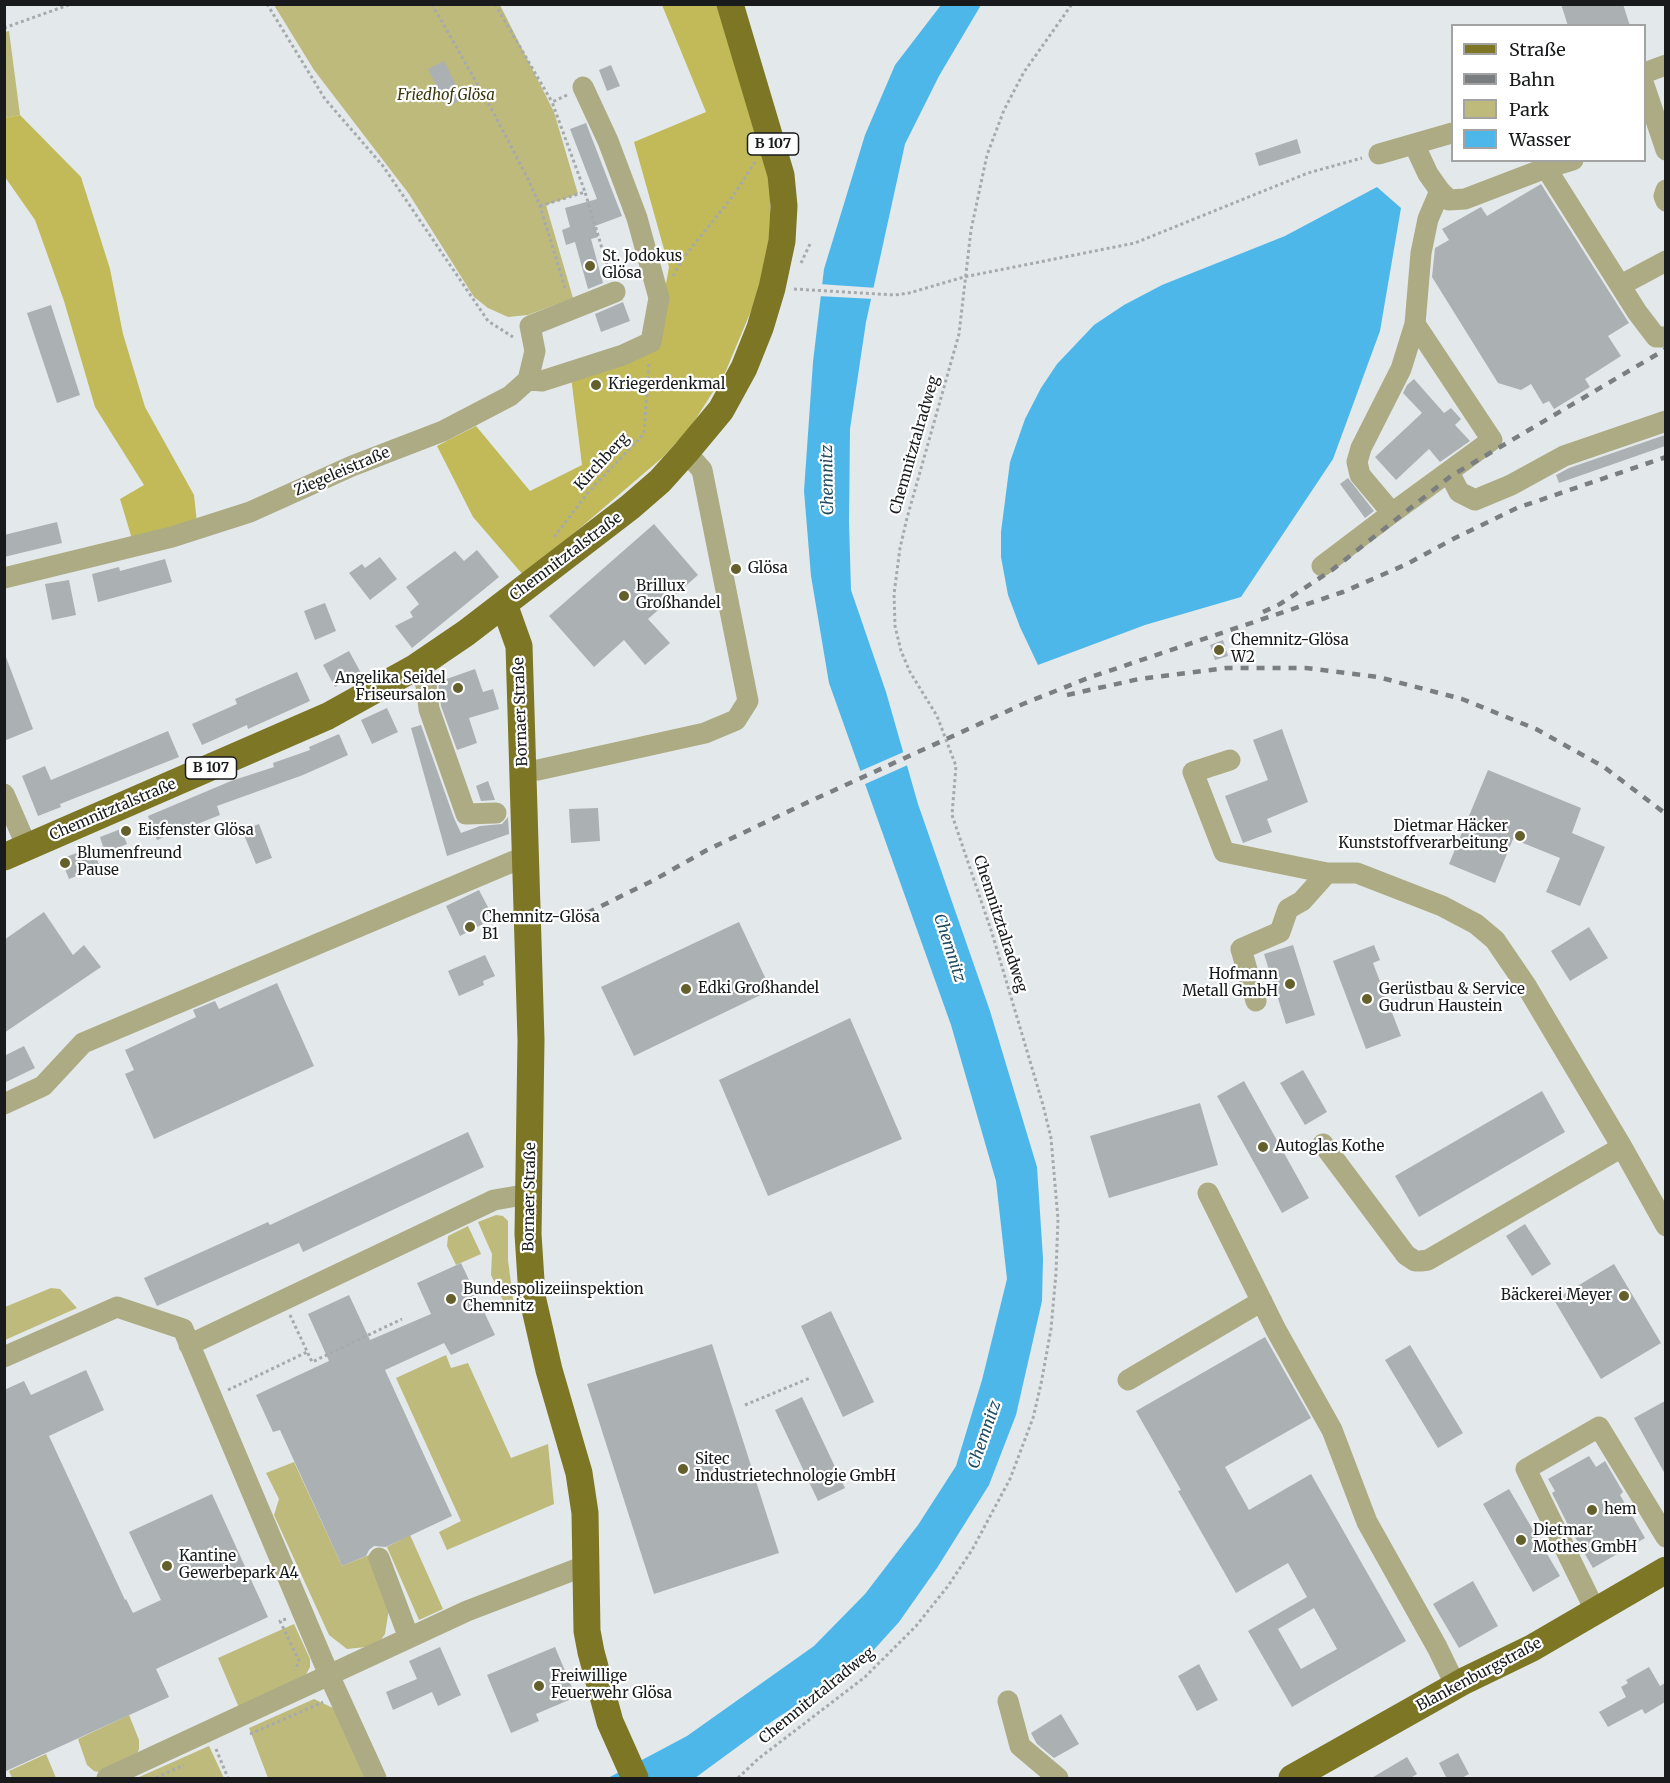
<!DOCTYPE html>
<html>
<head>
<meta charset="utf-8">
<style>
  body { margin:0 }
  #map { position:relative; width:1670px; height:1783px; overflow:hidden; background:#e3e8eb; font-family:Merriweather,serif }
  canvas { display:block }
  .frame { position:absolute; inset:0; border:6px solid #181a1b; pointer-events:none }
  .legend { position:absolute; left:1451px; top:24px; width:195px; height:138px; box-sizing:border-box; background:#fff; border:2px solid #a3a3a4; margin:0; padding:8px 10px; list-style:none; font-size:18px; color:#181a1b }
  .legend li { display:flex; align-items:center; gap:12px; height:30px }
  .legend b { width:30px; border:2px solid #a3a3a4 }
</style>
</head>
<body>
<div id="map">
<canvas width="1670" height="1783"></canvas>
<div class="frame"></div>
<ul class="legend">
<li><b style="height:8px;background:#7d7624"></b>Straße</li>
<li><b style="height:8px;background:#7a7e80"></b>Bahn</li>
<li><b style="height:16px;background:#beba7b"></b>Park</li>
<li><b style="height:16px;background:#4eb7e9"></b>Wasser</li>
</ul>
</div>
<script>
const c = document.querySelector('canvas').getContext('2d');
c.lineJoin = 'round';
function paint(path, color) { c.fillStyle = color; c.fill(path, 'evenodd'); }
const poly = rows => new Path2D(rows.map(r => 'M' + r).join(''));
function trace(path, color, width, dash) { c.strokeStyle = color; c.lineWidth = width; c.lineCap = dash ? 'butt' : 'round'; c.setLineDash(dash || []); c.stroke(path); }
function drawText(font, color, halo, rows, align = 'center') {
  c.font = font + ' Merriweather,serif'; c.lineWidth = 4.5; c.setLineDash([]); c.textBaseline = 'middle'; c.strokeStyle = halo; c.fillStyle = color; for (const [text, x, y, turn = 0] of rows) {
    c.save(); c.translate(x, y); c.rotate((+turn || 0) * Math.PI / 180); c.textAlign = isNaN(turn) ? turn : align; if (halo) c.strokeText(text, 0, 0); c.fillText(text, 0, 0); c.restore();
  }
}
paint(poly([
  [274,5,500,5,554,112,578,194,546,205,573,298,528,315,508,317,488,308,474,297,409,194,314,70],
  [9,31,20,115,5,118,5,32],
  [496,1215,503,1216,508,1221,508,1260,514,1307,507,1309,491,1275,492,1254,478,1222],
  [468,1226,481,1254,456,1265,447,1246,448,1236],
  [51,1288,60,1289,77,1308,5,1340,5,1307],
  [446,1355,451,1368,468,1363,511,1458,548,1444,554,1504,447,1550,439,1532,461,1521,396,1378],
  [294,1462,342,1566,369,1555,390,1602,385,1634,378,1644,366,1647,347,1649,329,1635,274,1515,279,1499,266,1473],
  [410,1535,443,1609,419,1620,387,1547],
  [294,1624,310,1659,310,1667,304,1678,240,1710,218,1658],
  [314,1699,335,1709,367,1778,268,1778,249,1728],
  [129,1715,139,1740,139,1749,136,1757,104,1773,94,1771,87,1765,78,1739],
  [209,1746,224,1778,137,1778],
  [46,1754,56,1778,12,1778,9,1771]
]), '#beba7b');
paint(poly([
  [662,5,725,5,771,180,769,247,756,299,725,373,690,428,663,457,524,576,473,517,437,446,476,426,530,491,582,465,571,377,655,346,669,267,634,142,706,112],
  [20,115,81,177,110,269,123,334,145,407,194,495,197,523,132,539,120,499,144,485,95,407,64,301,35,220,5,177,5,118]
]), '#c2ba59');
paint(poly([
  [941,5,981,5,939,76,905,144,866,322,850,429,849,522,851,590,886,692,918,804,990,1011,1037,1167,1043,1258,1042,1301,1016,1415,989,1485,937,1568,899,1622,861,1664,774,1720,695,1778,608,1778,687,1736,814,1646,865,1594,918,1525,956,1466,982,1380,1007,1279,996,1181,951,1025,829,683,811,576,804,491,813,362,824,269,865,135,895,65],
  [1377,187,1401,208,1380,331,1333,459,1241,597,1145,625,1038,665,1020,627,1008,595,1001,557,1001,532,1010,462,1025,419,1041,388,1057,364,1094,325,1124,305,1162,285,1285,236]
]), '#4eb7e9');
paint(poly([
  [819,284,877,288,874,299,818,296],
  [906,751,910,764,863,785,858,772]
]), '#e3e8eb');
paint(poly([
  [1561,4,1623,4,1630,26,1568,26],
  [444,61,463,99,447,107,428,69],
  [611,65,620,86,607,91,599,70],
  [586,123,622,216,595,226,598,237,591,239,603,283,588,289,575,242,566,245,562,230,570,227,565,208,597,199,570,129],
  [1297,139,1301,153,1259,166,1255,153],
  [1541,184,1629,323,1608,336,1621,356,1585,379,1590,387,1554,409,1549,401,1543,404,1531,384,1521,390,1498,383,1432,277,1435,248,1449,240,1442,229,1481,207,1487,216],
  [623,302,630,321,601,332,595,314],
  [51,305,80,395,57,403,27,313],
  [1414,379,1444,413,1451,408,1461,419,1455,425,1470,441,1440,462,1429,449,1396,480,1375,457,1422,413,1403,393,1407,385],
  [1665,435,1665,446,1559,483,1556,475,1569,468],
  [1348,478,1374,511,1365,518,1340,484],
  [57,522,62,543,4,557,4,535],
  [654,524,698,575,648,619,670,643,645,665,624,640,594,667,549,616],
  [477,550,499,577,412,648,395,626,413,617,410,612,419,604,406,587,455,551,464,561],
  [380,557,397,579,370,600,349,573,362,564,365,568],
  [165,559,172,582,98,602,92,574,119,567,120,571],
  [69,580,76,615,52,620,45,584],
  [325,603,336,631,315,640,304,611],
  [1223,640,1228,656,1215,660,1210,645],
  [349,651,361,673,335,687,323,665],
  [6,657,33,729,4,741,4,658],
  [475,669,483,692,493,689,499,709,469,718,477,743,457,750,441,706,438,682],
  [297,672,310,701,248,729,247,725,202,745,192,724,237,704,235,699],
  [387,708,398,732,372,744,361,720],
  [421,725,454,818,461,833,480,826,502,824,508,817,509,834,447,856,411,728],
  [1282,729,1308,802,1267,819,1272,832,1243,843,1225,796,1268,780,1253,740],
  [168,731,179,757,60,804,61,807,38,816,22,776,45,766,51,780],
  [339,734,348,755,303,775,217,806,220,815,157,840,148,816,231,781,274,767,273,763,310,750,309,747],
  [1488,770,1581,808,1572,833,1605,847,1580,906,1546,892,1560,858,1513,839,1495,883,1449,864],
  [488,781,495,800,481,801,476,786],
  [598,808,600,841,571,843,569,809],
  [259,824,272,858,256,864,242,830],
  [121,829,127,844,105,853,100,837],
  [92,847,100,867,69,879,61,859],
  [479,890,491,913,480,918,483,924,460,936,446,906],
  [44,912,73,955,84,945,101,967,4,1033,4,940],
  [739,922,771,990,634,1056,601,987],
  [1589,927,1608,958,1570,981,1551,951],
  [1293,945,1315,1015,1286,1024,1264,954],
  [1374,945,1380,960,1373,963,1401,1036,1366,1049,1333,961],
  [485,955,495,976,483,981,484,985,459,996,448,971],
  [277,983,314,1066,154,1139,125,1074,134,1070,125,1050,196,1017,193,1010,215,1001,219,1009],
  [850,1018,902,1139,768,1196,719,1080],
  [24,1046,35,1068,4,1083,4,1056],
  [1303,1070,1327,1112,1305,1125,1280,1083],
  [1244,1081,1309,1198,1282,1213,1217,1096],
  [1542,1091,1565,1132,1419,1217,1395,1176],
  [1200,1103,1218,1165,1109,1198,1090,1136],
  [468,1132,484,1167,303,1252,299,1243,157,1306,144,1278,268,1222,270,1225],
  [1525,1224,1551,1264,1532,1276,1506,1236],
  [461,1263,495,1335,451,1355,444,1343,385,1370,452,1516,386,1547,374,1546,369,1550,366,1556,342,1566,280,1430,273,1432,256,1395,329,1361,308,1314,349,1295,370,1340,431,1314,417,1283],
  [1614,1264,1661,1343,1601,1379,1554,1300],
  [831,1311,874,1402,843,1417,801,1326],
  [1265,1337,1311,1418,1225,1467,1249,1510,1311,1474,1406,1641,1292,1707,1248,1631,1307,1597,1288,1563,1236,1593,1178,1491,1181,1490,1136,1411],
  [1314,1608,1337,1649,1301,1669,1278,1629],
  [712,1344,779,1553,654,1594,587,1384],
  [1410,1345,1463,1433,1438,1448,1385,1360],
  [86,1370,104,1410,49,1436,125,1600,126,1599,133,1613,161,1600,129,1532,212,1494,268,1617,156,1669,169,1697,4,1772,4,1390,24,1381,31,1395],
  [802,1397,845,1488,818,1501,775,1410],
  [1665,1401,1665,1474,1634,1418],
  [1589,1456,1596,1467,1605,1461,1623,1492,1620,1495,1645,1538,1593,1568,1568,1525,1552,1493,1555,1491,1548,1479],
  [1509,1489,1560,1576,1533,1592,1483,1504],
  [1473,1581,1498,1626,1459,1648,1433,1604],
  [440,1647,461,1695,438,1706,432,1692,393,1710,386,1692,417,1679,409,1661],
  [555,1647,576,1697,536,1714,539,1721,511,1733,487,1675],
  [1199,1664,1218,1700,1197,1711,1178,1676],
  [1649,1667,1660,1686,1665,1683,1665,1702,1645,1714,1642,1709,1608,1727,1599,1712,1626,1697,1621,1687,1628,1683,1626,1680],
  [1061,1714,1079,1744,1054,1758,1037,1744,1031,1733],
  [1458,1753,1469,1774,1460,1779,1447,1779,1439,1763],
  [1407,1757,1417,1774,1409,1779,1370,1779]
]), '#abb0b3');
trace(poly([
  [267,4,325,99,383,166,488,321,513,337],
  [432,4,492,110,528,179,540,206,566,291],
  [495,4,552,102],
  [4,28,71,4],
  [567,95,552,102,585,192],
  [540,206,585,192,610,275],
  [801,263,810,244],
  [618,273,631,268],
  [673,276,684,257,733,196,755,162],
  [794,289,895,295,909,293,964,277,1135,243,1308,173,1362,158],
  [554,537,590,490,644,434,649,362],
  [290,1315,312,1362,402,1319],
  [228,1390,307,1352],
  [745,1405,810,1378],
  [286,1619,280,1621,299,1661,295,1670],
  [250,1734,323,1702],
  [216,1749,228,1778],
  [156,1778,184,1765],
  [738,1778,758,1759,865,1677,916,1626,948,1586,972,1550,1010,1479,1033,1418,1041,1384,1051,1329,1056,1273,1058,1219,1051,1138,1043,1105,992,933,952,815,956,766,937,716,910,672,901,651,895,626,894,594,900,548,907,518,959,334,971,230,987,155,1004,110,1024,72,1072,4]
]), '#a6aaac', 3, [3, 3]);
trace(poly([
  [1644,73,1666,65],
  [1644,85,1666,150],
  [1414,144,1428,174,1440,191,1428,219,1421,253,1415,324,1401,369,1361,448,1357,462,1360,475,1392,513,1492,440,1415,324],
  [1379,154,1452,133],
  [1546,168,1637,312,1656,337,1666,337],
  [1666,190,1664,196,1666,201],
  [1440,191,1449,200,1465,199,1546,168,1573,160],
  [1621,285,1666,261],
  [528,380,542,381,623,355,651,342,659,298,637,218,608,141,583,87],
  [1449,472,1459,492,1475,500,1511,485,1564,456,1666,421],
  [1322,566,1392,513],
  [4,578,172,537,250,512,352,466,443,431,510,396,528,380,535,351,530,326,615,292],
  [416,667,426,684,429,709,466,814,496,813],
  [1230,760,1193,772,1224,852,1327,873,1357,873,1442,906,1476,924,1495,940,1527,987,1622,1147,1666,1226],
  [524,770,538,770,705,733,736,720,748,701,702,470,686,452],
  [4,794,27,847],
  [1256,1001,1241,949,1280,932,1288,909,1302,901,1327,873],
  [4,1104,43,1086,83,1043,526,856],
  [1323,1144,1406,1255,1415,1261,1421,1261,1428,1260,1622,1147],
  [1208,1193,1276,1330,1332,1430,1367,1522,1437,1647,1456,1686],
  [189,1345,494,1200,529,1194],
  [4,1357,117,1307,183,1329,329,1675,376,1778],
  [1128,1380,1262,1301],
  [379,1558,409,1638],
  [1595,1610,1526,1469,1599,1427,1666,1537],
  [1008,1701,1020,1746,1058,1778],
  [107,1778,467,1611,587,1565]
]), '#adab83', 21);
trace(poly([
  [504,604,519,646,531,1040,528,1234,532,1296,549,1370,579,1473,585,1513,587,1631,591,1652,610,1722,635,1778],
  [4,857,328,716,416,667,466,633,630,507,660,481,686,452,721,410,744,368,760,328,772,288,782,241,784,206,781,175,730,4],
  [1292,1778,1464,1681,1532,1648,1666,1570]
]), '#7d7624', 27);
trace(poly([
  [1263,612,1280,604,1332,570,1451,476,1666,349],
  [1067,695,1139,679,1226,668,1306,668,1378,677,1462,699,1536,729,1604,767,1666,814],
  [587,913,654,880,707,850,804,804,1023,704,1088,678,1343,592,1407,564,1455,538,1517,508,1666,457]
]), '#7a7e80', 4.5, [8, 8]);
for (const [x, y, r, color] of [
  [590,266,6,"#64602c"],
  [596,385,6,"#64602c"],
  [736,569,6,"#64602c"],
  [624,596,6,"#64602c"],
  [1219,650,6,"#64602c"],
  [458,688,6,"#64602c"],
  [126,831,6,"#64602c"],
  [1520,836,6,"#64602c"],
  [65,863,6,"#64602c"],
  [470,927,6,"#64602c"],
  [1290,984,6,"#64602c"],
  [686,989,6,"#64602c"],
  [1367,999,6,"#64602c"],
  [1263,1147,6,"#64602c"],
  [1624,1296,6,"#64602c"],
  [451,1299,6,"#64602c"],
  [683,1469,6,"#64602c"],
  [1592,1510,6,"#64602c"],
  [1521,1540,6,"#64602c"],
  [167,1566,6,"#64602c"],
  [539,1686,6,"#64602c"]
]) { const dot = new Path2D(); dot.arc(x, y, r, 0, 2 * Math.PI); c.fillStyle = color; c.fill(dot); trace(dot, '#fff', 2); }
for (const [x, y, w] of [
  [773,144,51],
  [211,768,51]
]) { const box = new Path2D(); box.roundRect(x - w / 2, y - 11, w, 22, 4.5); c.fillStyle = '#fff'; c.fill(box); trace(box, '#181a1b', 1.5); }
drawText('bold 14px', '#181a1b', null, [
  ["B 107",773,144],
  ["B 107",211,768]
]);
drawText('italic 15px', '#3c380e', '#fff', [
  ["Friedhof Glösa",446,96]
]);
drawText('15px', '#181a1b', '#fff', [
  ["St. Jodokus",602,257],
  ["Glösa",602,274],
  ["Kriegerdenkmal",608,385],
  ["Glösa",748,569],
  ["Brillux",636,587],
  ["Großhandel",636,604],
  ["Chemnitz-Glösa",1231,641],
  ["W2",1231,658],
  ["Angelika Seidel",446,679,"right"],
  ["Friseursalon",446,696,"right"],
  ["Dietmar Häcker",1508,827,"right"],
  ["Kunststoffverarbeitung",1508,844,"right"],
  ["Eisfenster Glösa",138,831],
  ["Blumenfreund",77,854],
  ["Pause",77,871],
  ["Chemnitz-Glösa",482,918],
  ["B1",482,935],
  ["Hofmann",1278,975,"right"],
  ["Metall GmbH",1278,992,"right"],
  ["Edki Großhandel",698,989],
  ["Gerüstbau & Service",1379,990],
  ["Gudrun Haustein",1379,1007],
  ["Autoglas Kothe",1275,1147],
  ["Bundespolizeiinspektion",463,1290],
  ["Chemnitz",463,1307],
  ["Bäckerei Meyer",1612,1296,"right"],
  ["Sitec",695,1460],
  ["Industrietechnologie GmbH",695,1477],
  ["hem",1604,1510],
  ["Dietmar",1533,1531],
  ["Mothes GmbH",1533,1548],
  ["Kantine",179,1557],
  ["Gewerbepark A4",179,1574],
  ["Freiwillige",551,1677],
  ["Feuerwehr Glösa",551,1694]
], 'left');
drawText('15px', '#181a1b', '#fff', [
  ["Chemnitztalradweg",915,445,-74],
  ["Kirchberg",602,462,-47],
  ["Ziegeleistraße",342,472,-23],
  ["Chemnitztalstraße",566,557,-37],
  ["Bornaer Straße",521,712,-92],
  ["Chemnitztalstraße",113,810,-23],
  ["Chemnitztalradweg",1000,924,72],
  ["Bornaer Straße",530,1197,-89],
  ["Blankenburgstraße",1479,1675,-28],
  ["Chemnitztalradweg",817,1696,-39]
]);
drawText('italic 16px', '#204c61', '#fff', [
  ["Chemnitz",828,480,-91],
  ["Chemnitz",949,948,72],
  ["Chemnitz",985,1435,-71]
]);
</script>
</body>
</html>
